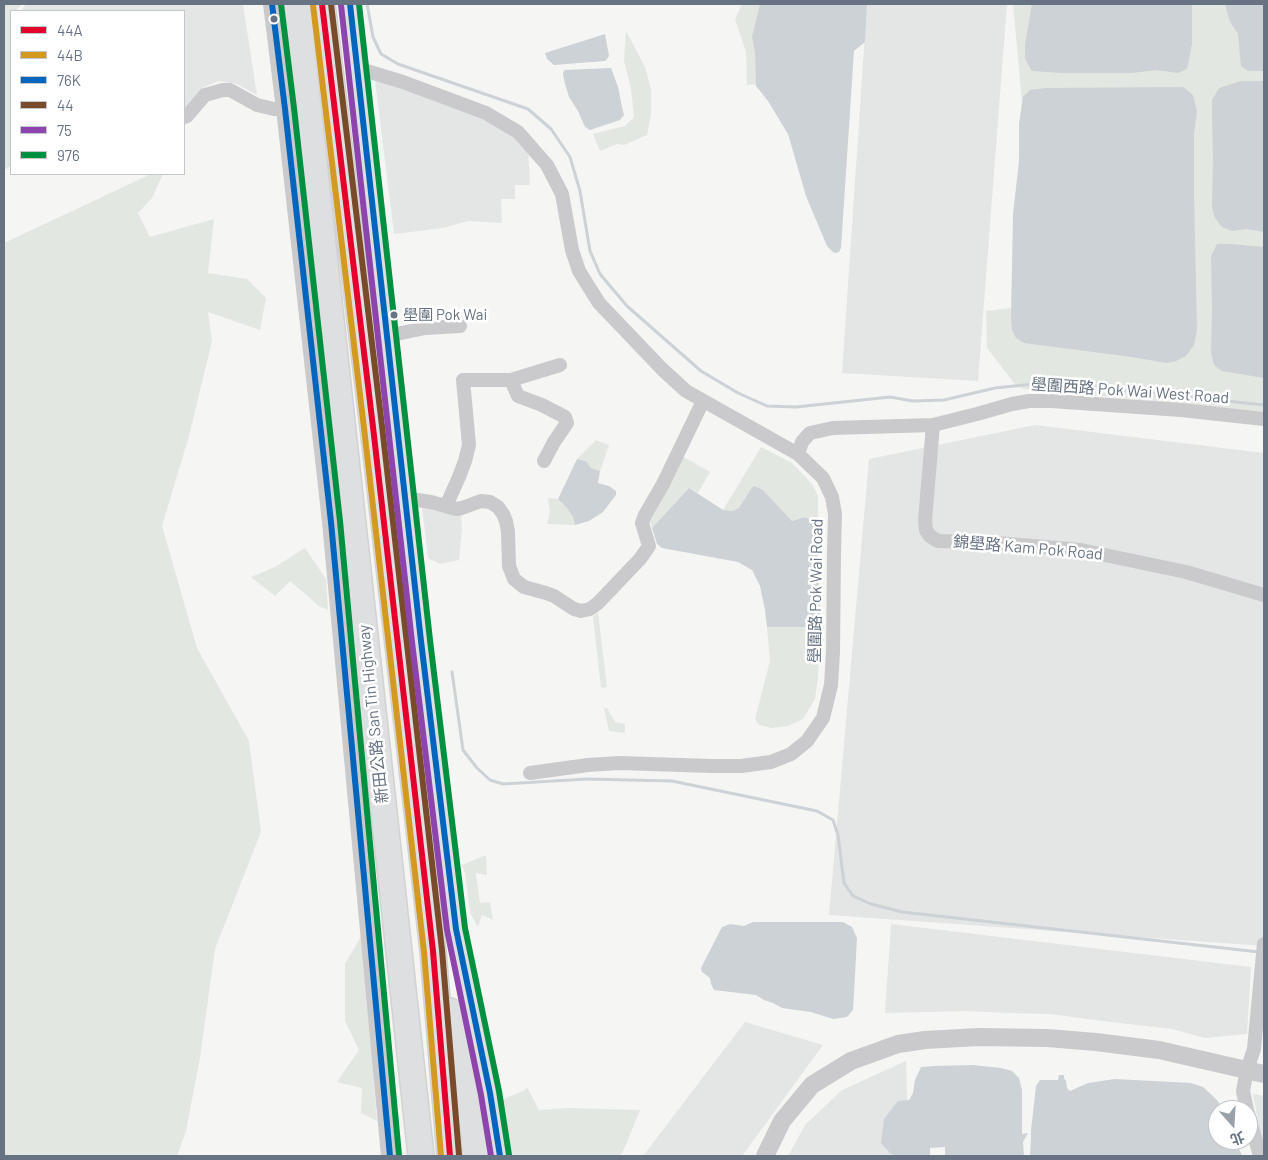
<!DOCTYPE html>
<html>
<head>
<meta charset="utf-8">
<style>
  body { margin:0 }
  #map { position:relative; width:1268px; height:1160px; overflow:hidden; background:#f5f5f4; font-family:Barlow,"Noto Sans TC",sans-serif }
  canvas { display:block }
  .frame { position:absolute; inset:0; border:5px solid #677382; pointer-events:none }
  .legend { position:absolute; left:10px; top:10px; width:175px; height:165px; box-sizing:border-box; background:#fff; border:1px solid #c2c7cd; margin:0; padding:6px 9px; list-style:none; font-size:15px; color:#677382 }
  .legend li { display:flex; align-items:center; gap:10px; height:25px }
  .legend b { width:25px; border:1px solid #c2c7cd }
  .north { position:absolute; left:1208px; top:1100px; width:50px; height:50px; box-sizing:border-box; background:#fff; border:1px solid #c2c7cd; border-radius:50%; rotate:161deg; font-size:14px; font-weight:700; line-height:20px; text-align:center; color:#677382 }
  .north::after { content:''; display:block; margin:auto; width:18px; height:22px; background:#99a0aa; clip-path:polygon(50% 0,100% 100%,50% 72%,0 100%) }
</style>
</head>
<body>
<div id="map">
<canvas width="1268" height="1160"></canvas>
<div class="frame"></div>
<ul class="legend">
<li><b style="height:6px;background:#e4002b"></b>44A</li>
<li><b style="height:6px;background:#d39920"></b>44B</li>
<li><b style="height:6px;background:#0065bd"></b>76K</li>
<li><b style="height:6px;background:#7a4b2a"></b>44</li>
<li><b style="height:6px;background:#8e44ad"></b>75</li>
<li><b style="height:6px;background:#009140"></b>976</li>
</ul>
<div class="north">北</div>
</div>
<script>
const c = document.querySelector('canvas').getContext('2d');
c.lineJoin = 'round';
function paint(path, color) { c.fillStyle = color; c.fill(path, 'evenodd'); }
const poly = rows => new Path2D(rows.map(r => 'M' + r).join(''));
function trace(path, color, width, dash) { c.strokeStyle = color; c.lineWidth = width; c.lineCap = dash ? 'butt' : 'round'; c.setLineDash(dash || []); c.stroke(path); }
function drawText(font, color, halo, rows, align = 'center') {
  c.font = font + ' Barlow,"Noto Sans TC",sans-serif'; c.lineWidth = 5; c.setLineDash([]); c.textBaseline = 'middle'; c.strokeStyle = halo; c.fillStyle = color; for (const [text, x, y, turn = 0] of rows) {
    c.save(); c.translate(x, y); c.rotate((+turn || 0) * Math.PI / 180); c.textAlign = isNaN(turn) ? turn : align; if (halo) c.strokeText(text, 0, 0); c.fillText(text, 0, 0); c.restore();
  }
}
paint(poly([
  [26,4,243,4,257,95,237,84,218,81,204,87,188,106,184,108,184,11,21,11],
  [867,4,1007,4,978,381,842,373],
  [375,80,485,115,528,148,530,185,515,185,515,199,501,199,502,223,468,221,443,228,394,234],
  [1035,425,1264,453,1264,946,829,915,869,459],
  [422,506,461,512,462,529,459,560,440,564,428,558],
  [891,924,1251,967,1247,1034,1205,1038,1172,1029,1102,1021,1050,1014,1008,1013,968,1011,885,1013],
  [745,1022,823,1045,742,1156,643,1156],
  [906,1061,909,1156,788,1156,805,1125,842,1090],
  [1253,1094,1264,1096,1264,1156]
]), '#e4e5e5');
paint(poly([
  [4,4,22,4,16,11,11,11,11,18,10,20,11,20,11,166,4,170],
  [742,4,771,4,768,84,747,85,746,52,735,19],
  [1013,4,1264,4,1264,412,1023,389,1014,383,987,348,986,311,1011,308,1022,102],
  [626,31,645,67,651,89,651,115,647,135,624,145,617,144,600,151,593,134,625,126,634,117,631,89,624,61],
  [151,174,163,174,152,198,138,213,150,237,214,219,208,273,247,279,266,298,260,330,208,312,212,341,189,436,162,526,197,648,249,741,261,832,215,949,200,1058,186,1131,177,1156,4,1156,4,243],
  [596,440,609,445,600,471,591,468,586,461,577,459],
  [761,447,792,463,812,484,818,496,818,531,813,520,804,517,792,521,763,490,750,490,739,508,732,511,723,510],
  [682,456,710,472,698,493,689,488,652,528,649,517],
  [548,498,558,499,567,508,573,517,575,525,547,524,550,511],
  [305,548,326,579,328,610,319,606,290,581,275,596,251,577,275,567],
  [598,613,607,687,601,688,593,617],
  [767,627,820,627,818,677,815,699,803,719,788,726,771,728,759,725,755,719,770,661],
  [604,708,607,708,615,722,625,724,625,733,609,731],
  [486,855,487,875,476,873,480,903,490,902,493,920,482,915,478,927,470,913,465,873,462,865],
  [362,935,372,1036,374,1085,377,1121,361,1113,362,1088,337,1082,359,1050,345,1021,345,964],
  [527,1087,539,1110,568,1108,640,1110,625,1147,620,1156,484,1156,477,1110,525,1090]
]), '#e3e7e2');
paint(poly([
  [760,4,867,4,865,42,854,51,841,248,839,252,836,253,833,252,827,246,806,196,788,134,768,101,756,86,755,52,752,37],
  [1032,4,1192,4,1192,44,1187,69,1178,73,1156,70,1132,73,1061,73,1032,71,1025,59,1025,44],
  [1225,4,1264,4,1264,71,1248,71,1241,66,1238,34,1230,22],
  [605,34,609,56,607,59,605,61,554,65,547,59,545,53],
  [611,68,618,87,622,107,624,115,620,120,590,130,585,127,578,111,569,97,565,84,563,74,564,70],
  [1241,81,1264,81,1264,232,1246,229,1232,231,1222,227,1215,218,1212,208,1213,159,1212,112,1212,100,1219,88],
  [1183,87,1193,95,1197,111,1194,134,1194,193,1197,330,1194,345,1186,356,1176,361,1166,363,1132,357,1024,343,1016,338,1012,330,1011,319,1013,214,1019,161,1019,124,1023,97,1030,90,1046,88],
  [1217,244,1231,244,1264,247,1264,378,1222,371,1214,365,1211,353,1212,309,1211,256],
  [577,459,586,461,591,468,600,471,598,483,609,486,616,491,616,495,603,512,589,521,575,525,573,517,567,508,558,499],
  [754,486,763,490,792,521,804,517,813,520,818,531,820,627,767,627,765,610,760,586,752,570,738,562,662,548,657,544,652,528,689,488,723,510,732,511,739,508,750,490],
  [753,922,843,922,852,927,857,938,854,993,853,1010,847,1017,833,1019,811,1012,782,1008,773,1003,764,1000,756,995,714,990,711,984,710,978,702,972,701,968,722,927,730,924,744,926],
  [973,1065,1001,1068,1012,1071,1019,1078,1022,1090,1022,1134,1028,1133,1023,1142,1024,1156,945,1156,945,1147,930,1148,930,1156,899,1156,891,1154,881,1143,884,1119,898,1101,909,1100,913,1093,915,1080,921,1067,935,1066],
  [1059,1075,1064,1075,1064,1078,1066,1081,1067,1088,1070,1091,1088,1083,1115,1079,1191,1083,1203,1087,1215,1098,1225,1110,1218,1110,1218,1140,1236,1140,1242,1156,1030,1156,1031,1138,1031,1130,1036,1086,1040,1080,1058,1080]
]), '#ccd2d6');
trace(poly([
  [367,4,373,37,381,54,398,64,528,109,551,129,570,157,580,191,590,251,600,274,627,306,701,371,738,393,767,406,796,407,890,397,913,401,944,400,995,388,1034,384,1068,384,1264,405],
  [452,672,463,750,477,768,490,780,503,784,587,779,672,781,817,811,833,820,838,835,844,883,853,896,871,904,902,912,1259,952]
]), '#ccd2d6', 3);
const secondary = poly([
  [350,4,421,641,456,929,490,1093,500,1156]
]);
const motorway = poly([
  [297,4,421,1156],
  [322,4,373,427,433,951,450,1156],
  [450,1011,456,1034,473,1126,476,1156]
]);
trace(secondary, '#d2d2d3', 21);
trace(motorway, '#d2d2d2', 28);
trace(poly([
  [357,68,403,82,486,113,518,132,547,165,562,194,572,250,579,271,599,303,662,369,686,391,798,454,823,478,832,497,835,514,834,553,833,652,831,685,823,718,807,741,791,754,771,762,741,766,712,766,619,763,588,765,530,773],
  [184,117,187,116,205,95,223,90,230,90,257,105,274,109,285,109],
  [387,336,425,328,460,326],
  [511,380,518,396,542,405,565,417,567,423,554,442,544,461],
  [933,425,925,520,926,530,930,536,938,541,985,542,1081,550,1186,572,1264,595],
  [798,454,802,442,810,433,833,428,933,425,977,414,1012,404,1029,401,1051,401,1181,410,1264,419],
  [406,501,417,500,431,502,456,509,462,508,481,501,490,502,498,507,503,514,506,521,508,532,509,566,514,579,524,587,546,593,554,596,574,609,581,611,590,609,598,603,640,559,649,546,642,523,645,515,663,484,703,401],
  [446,506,459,477,465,461,469,445,463,380,511,380,560,365],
  [1247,1110,1243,1091,1247,1070,1254,1049,1264,944],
  [1248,1113,1260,1156]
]), '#cacacc', 14);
trace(poly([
  [272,4,285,109,331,522,390,1156],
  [765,1156,782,1121,812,1085,851,1061,898,1044,925,1040,979,1037,1047,1038,1096,1042,1159,1050,1264,1074]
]), '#cacacc', 18);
trace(secondary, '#dedfe0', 19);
trace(motorway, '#dedfe0', 25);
trace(poly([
  [322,4,373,427,433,951,450,1156]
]), '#e4002b', 6);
trace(poly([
  [313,5,364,428,424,952,441,1156]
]), '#d39920', 6);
trace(poly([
  [272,4,285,109,331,522,390,1156],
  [350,4,421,641,456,929,490,1093,500,1156]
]), '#0065bd', 6);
trace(poly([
  [331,4,382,426,442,950,459,1155]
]), '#7a4b2a', 6);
trace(poly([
  [341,5,412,642,447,930,481,1095,491,1156]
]), '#8e44ad', 6);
trace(poly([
  [281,4,294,108,340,521,399,1155],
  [359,4,430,640,465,928,499,1091,509,1155]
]), '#009140', 6);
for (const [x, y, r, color] of [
  [274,19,4.5,"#677382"],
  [394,315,4.5,"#677382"]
]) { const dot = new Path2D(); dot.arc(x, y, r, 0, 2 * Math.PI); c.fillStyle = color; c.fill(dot); trace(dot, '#fff', 2); }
drawText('15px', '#677382', '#fff', [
  ["壆圍 Pok Wai",403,315]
], 'left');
drawText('16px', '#677382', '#fff', [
  ["壆圍西路 Pok Wai West Road",1130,391,4],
  ["錦壆路 Kam Pok Road",1028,548,5],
  ["壆圍路 Pok Wai Road",816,591,-89],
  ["新田公路 San Tin Highway",373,714,-96]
]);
</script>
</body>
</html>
